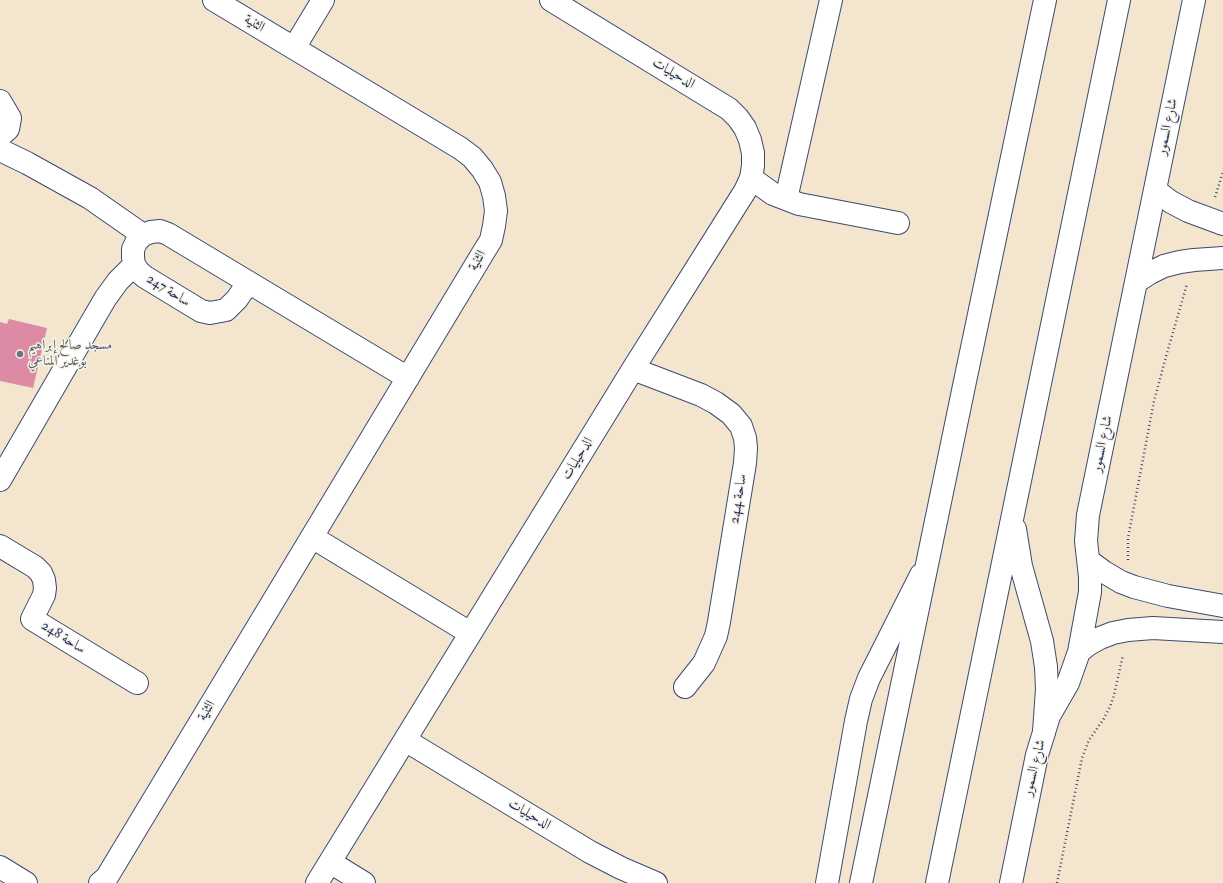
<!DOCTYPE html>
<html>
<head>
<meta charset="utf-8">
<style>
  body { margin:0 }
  canvas { display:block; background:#f4e5ce }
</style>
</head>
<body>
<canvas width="1223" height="883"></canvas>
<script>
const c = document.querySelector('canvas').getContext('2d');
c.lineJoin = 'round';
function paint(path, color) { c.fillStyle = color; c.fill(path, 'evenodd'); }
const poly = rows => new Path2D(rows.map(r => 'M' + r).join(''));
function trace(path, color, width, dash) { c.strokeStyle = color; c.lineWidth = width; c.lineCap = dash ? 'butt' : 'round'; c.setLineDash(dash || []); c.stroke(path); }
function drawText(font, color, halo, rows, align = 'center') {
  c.font = font + ' "IM FELL Double Pica",Amiri,serif'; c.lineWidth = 3; c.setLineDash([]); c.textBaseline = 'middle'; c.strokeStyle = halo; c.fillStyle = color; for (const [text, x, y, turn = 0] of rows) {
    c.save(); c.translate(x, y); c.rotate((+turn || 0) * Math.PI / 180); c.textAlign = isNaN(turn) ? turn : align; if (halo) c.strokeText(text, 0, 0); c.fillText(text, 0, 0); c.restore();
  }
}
paint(poly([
  [9,319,47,328,33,388,0,381,0,322,7,324]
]), '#dd8ba5');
const minor = poly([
  [294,48,323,0],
  [0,101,10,118,8,129,0,136],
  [0,150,27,163,90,198,143,235],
  [751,178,773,194,799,204,898,223],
  [1155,190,1171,202,1188,211,1223,224],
  [786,199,831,0],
  [1136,282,1150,273,1164,266,1180,262,1194,260,1223,258],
  [248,283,237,299,226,310,210,313,201,311,145,277,139,272,134,265,133,257,133,249,137,241,143,235,151,232,160,231,168,234,408,378],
  [633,369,701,395,716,403,731,414,741,426,745,438,746,448,745,463,719,622,716,636,704,663,685,687],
  [0,480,105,299,118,281,134,265],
  [312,537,470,633],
  [0,546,35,567,41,573,44,580,45,588,44,595,32,619,137,683],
  [1089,561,1104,572,1121,582,1134,587,1168,596,1223,606],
  [1079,652,1089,644,1100,638,1113,633,1128,630,1153,628,1223,632],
  [405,740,590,852,621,868,656,883],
  [330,862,364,883],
  [0,867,26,883],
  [100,883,107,877,113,867,483,253,491,240,494,226,496,211,494,196,490,182,482,169,472,157,460,148,214,0],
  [317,883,633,369,745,191,751,178,753,166,753,153,750,140,745,128,738,118,729,109,551,0],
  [827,883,856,721,861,699,869,678,921,575],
  [1011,883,1037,755,1049,716,1068,683,1079,652,1090,592,1090,577,1086,541,1088,515,1194,0]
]);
const major = poly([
  [1015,529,1021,566,1042,641,1046,667,1047,689,1044,732],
  [861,883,964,386,1045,0],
  [937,883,1119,0]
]);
trace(minor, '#3c4a6f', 24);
trace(major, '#3c4a6f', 24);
trace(poly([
  [1215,197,1223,172],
  [1128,560,1128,538,1154,401,1167,353,1187,284],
  [1057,883,1082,758,1089,740,1103,720,1110,707,1114,695,1123,655]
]), '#3c4a6f', 2.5, [1, 3]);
trace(minor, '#fff', 22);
trace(major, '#fff', 22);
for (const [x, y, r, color] of [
  [20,354,4,"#6b7280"]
]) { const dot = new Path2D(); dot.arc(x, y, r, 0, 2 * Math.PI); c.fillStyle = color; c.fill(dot); trace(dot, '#f7f3e8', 1.5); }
drawText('14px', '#1b2f5e', '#f7f3e8', [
  ["الثنية",254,24,31],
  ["الدحيليات",673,74,31],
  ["شارع السمور",1168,127,-78],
  ["الثنية",478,261,-60],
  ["ساحة 247",168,291,32],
  ["شارع السمور",1103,444,-78],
  ["الدحيليات",578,459,-58],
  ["ساحة 244",739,499,-81],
  ["ساحة 248",63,638,32],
  ["الثنية",207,711,-59],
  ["شارع السمور",1035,768,-76],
  ["الدحيليات",529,815,31]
]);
drawText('14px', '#5b616d', '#f7f3e8', [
  ["مسجد صالح إبراهيم",28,346],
  ["بوغدير المناعي",28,362]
], 'left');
</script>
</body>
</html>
